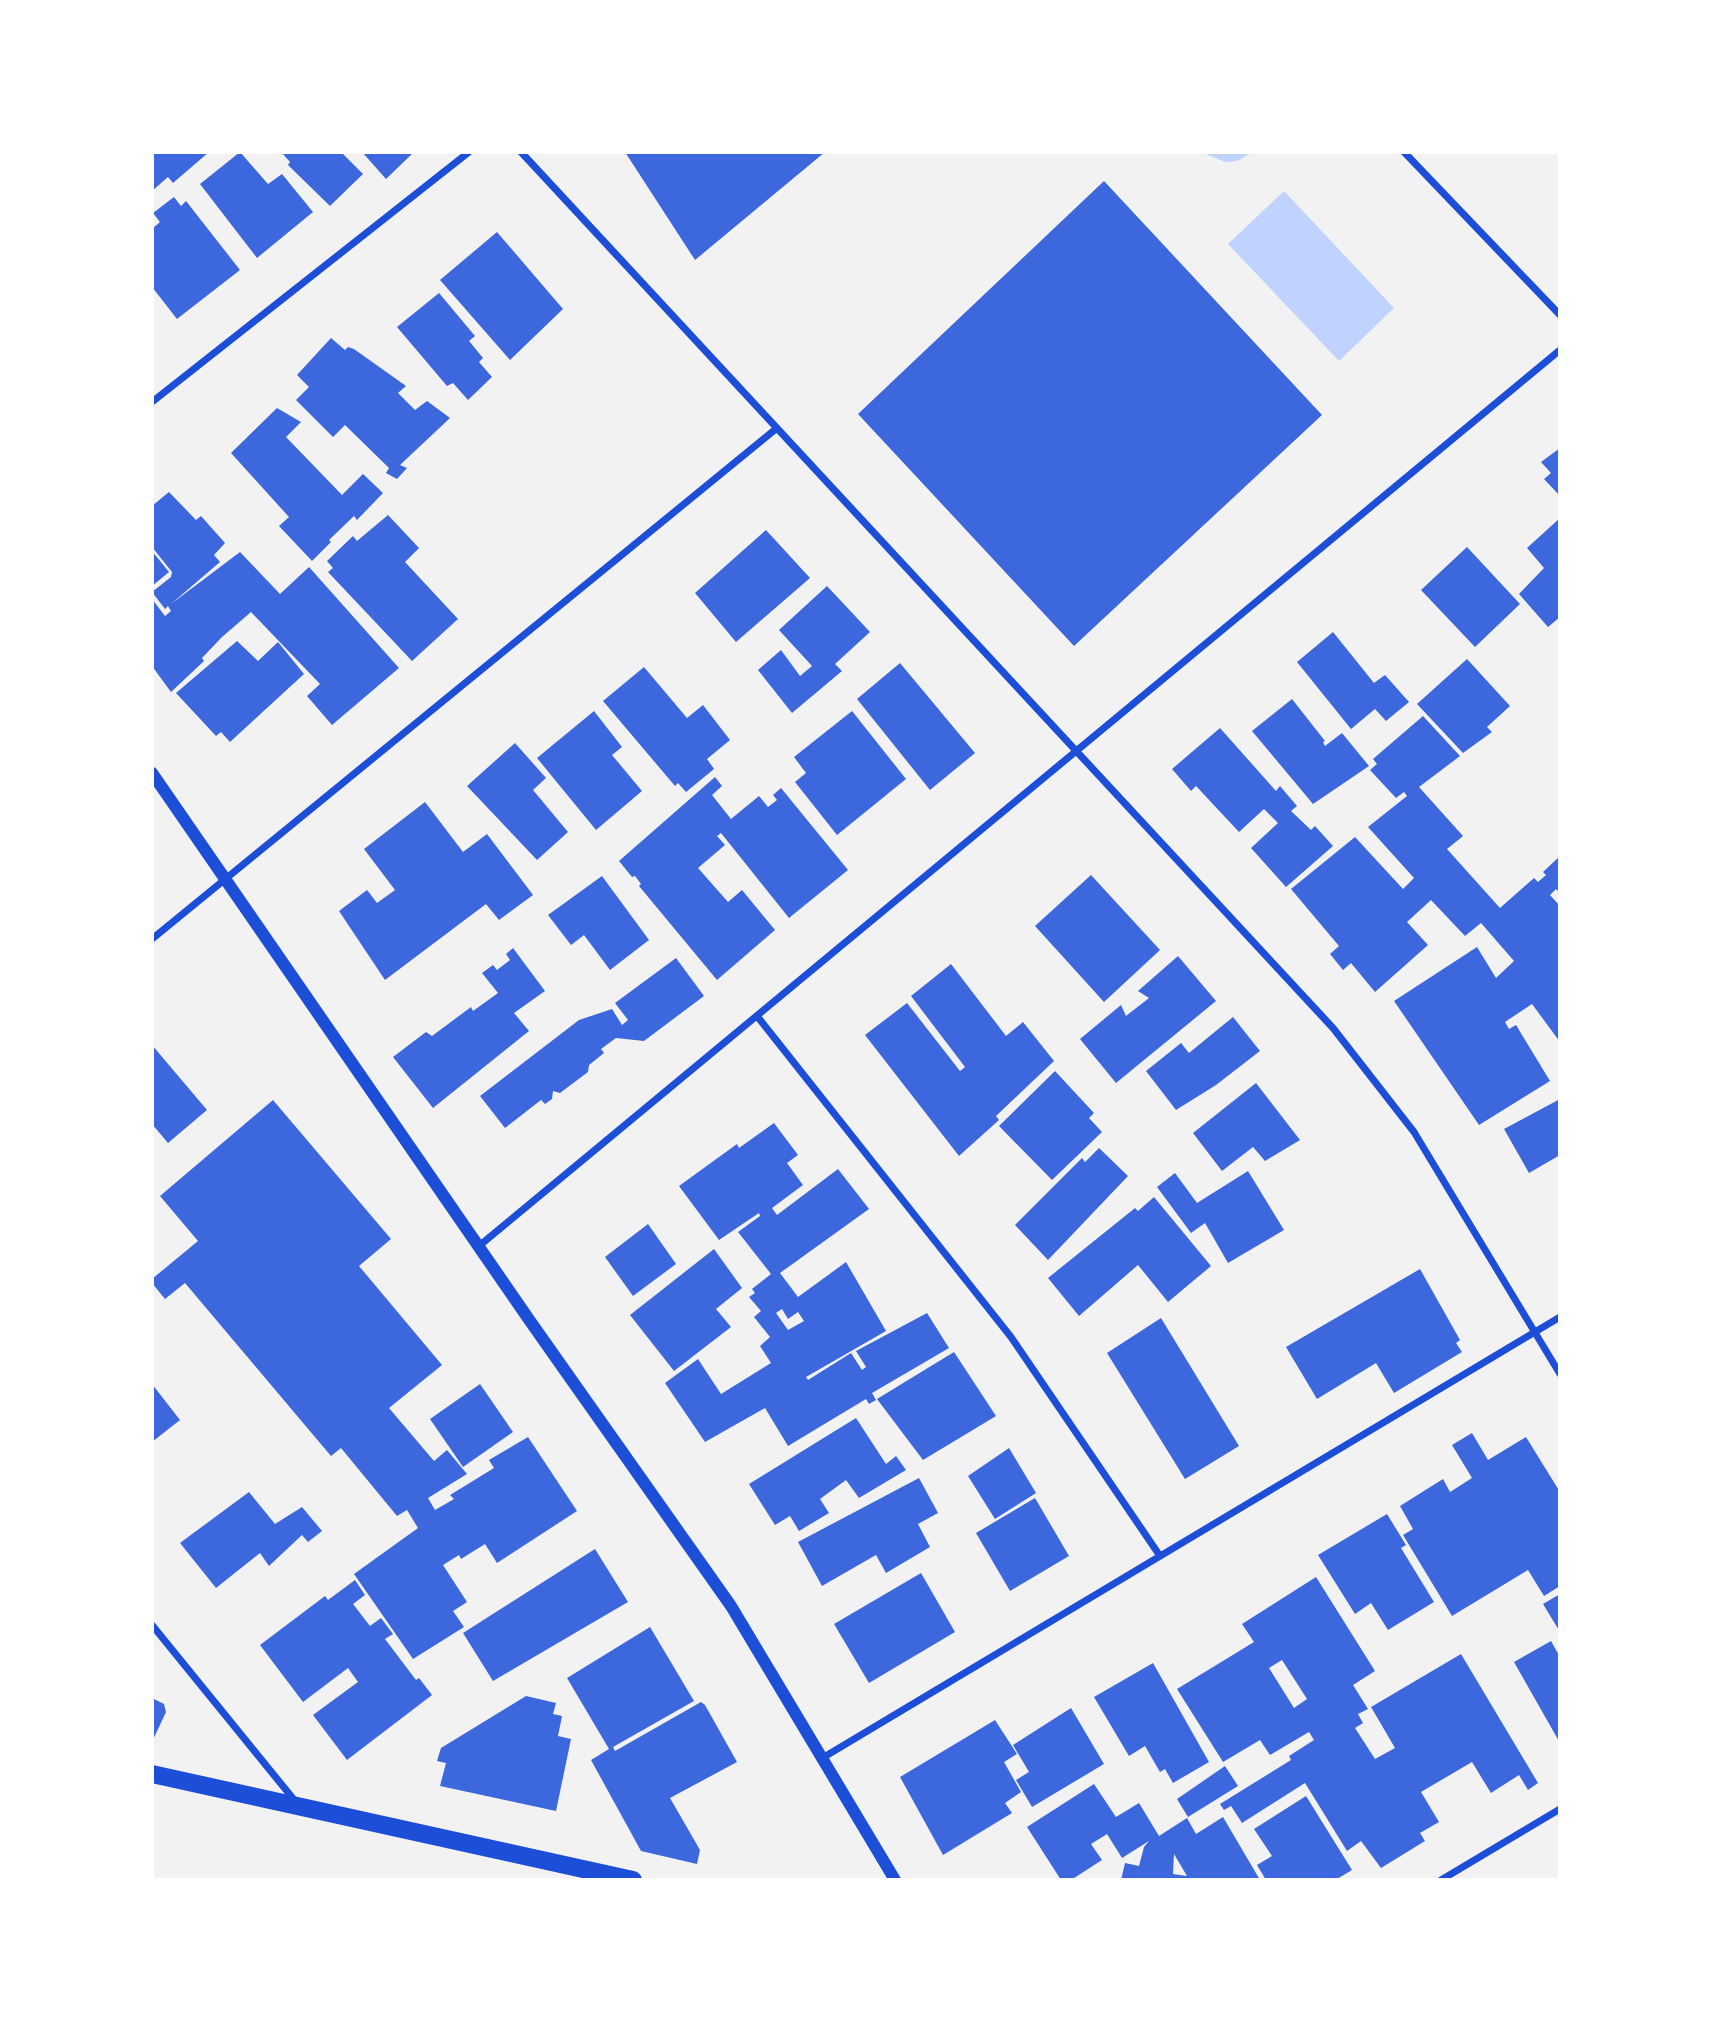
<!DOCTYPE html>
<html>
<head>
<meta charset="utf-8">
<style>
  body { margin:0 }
  #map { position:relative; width:1712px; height:2032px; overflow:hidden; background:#f2f2f2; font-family:Overpass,sans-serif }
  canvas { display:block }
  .frame { position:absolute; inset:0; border:154px solid #fff; pointer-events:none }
</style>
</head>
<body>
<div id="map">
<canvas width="1712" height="2032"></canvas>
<div class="frame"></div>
</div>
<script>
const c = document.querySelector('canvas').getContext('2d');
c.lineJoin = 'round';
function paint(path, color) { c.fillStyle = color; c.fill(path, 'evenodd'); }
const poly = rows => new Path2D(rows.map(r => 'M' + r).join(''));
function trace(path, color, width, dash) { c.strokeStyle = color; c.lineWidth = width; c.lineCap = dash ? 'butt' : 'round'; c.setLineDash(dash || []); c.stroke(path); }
paint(poly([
  [1201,152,1253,152,1237,161,1225,162],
  [1284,191,1394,308,1339,361,1228,244]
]), '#bfd3fe');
paint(poly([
  [152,152,209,152,173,183,168,177,152,191],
  [240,152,268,184,282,174,313,212,257,258,200,184],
  [281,152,341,152,363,174,330,206,288,165,290,162],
  [362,152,414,152,386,179],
  [625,152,825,152,695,260],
  [1104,181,1322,415,1074,646,858,414],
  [174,197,181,206,186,201,240,270,177,319,152,287,152,229,160,222,153,213],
  [497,232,563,309,510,360,440,280],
  [439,293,475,336,469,341,483,358,479,362,492,377,468,400,453,383,447,386,397,327],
  [331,338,345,350,348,347,354,349,406,386,398,393,415,410,427,401,450,418,400,465,407,468,397,479,386,473,389,468,345,425,333,437,296,400,309,387,297,375],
  [277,408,301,422,286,437,342,495,363,474,383,493,357,520,354,516,329,540,331,542,312,561,279,526,289,517,231,453],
  [1560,448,1560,496,1544,479,1551,473,1541,462],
  [169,492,196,520,201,516,225,543,214,555,220,562,171,604,240,552,280,594,309,567,399,668,332,725,307,696,320,684,251,612,222,637,202,658,204,661,171,692,152,666,152,599,165,616,171,611,168,606,165,609,152,592,171,577,172,572,152,547,152,506],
  [388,515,419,548,405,562,458,619,412,661,328,572,333,568,327,561,353,536,357,541],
  [1560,518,1560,617,1548,627,1519,594,1544,568,1527,548],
  [766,530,810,578,736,642,695,593],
  [1467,547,1520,604,1475,647,1421,590],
  [152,551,169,572,152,586],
  [827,586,870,632,835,664,842,671,792,713,758,670,781,650,800,676,812,666,779,630],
  [1333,632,1374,683,1385,675,1409,702,1386,721,1375,709,1351,729,1297,662],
  [237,641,258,661,278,642,304,674,230,742,221,732,216,736,176,693],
  [1467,659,1510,706,1487,727,1492,732,1463,753,1417,704],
  [900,663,975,753,930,790,857,699],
  [644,667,687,718,703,705,730,740,707,759,714,769,686,792,678,783,675,786,603,701],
  [1292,699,1325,741,1323,742,1325,746,1342,733,1369,766,1313,804,1252,731],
  [594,711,622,747,612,755,642,791,596,830,537,758],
  [852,711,906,779,837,835,795,782,806,773,794,757],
  [1423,716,1460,756,1419,787,1463,836,1447,849,1500,908,1534,878,1538,882,1546,875,1543,872,1560,856,1560,893,1556,889,1550,895,1560,906,1560,1042,1532,1004,1505,1022,1509,1029,1516,1025,1550,1081,1479,1125,1394,1001,1477,947,1496,978,1514,961,1481,923,1465,936,1431,900,1407,922,1428,945,1375,992,1351,963,1343,970,1330,954,1339,946,1291,889,1355,837,1403,889,1414,878,1368,827,1407,796,1404,792,1396,798,1370,770,1377,764,1373,759],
  [1220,728,1276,791,1280,786,1297,806,1291,811,1311,830,1315,826,1333,846,1286,887,1251,848,1278,823,1264,809,1239,832,1196,786,1191,791,1172,769],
  [515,743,546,778,533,790,568,832,537,860,467,786],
  [715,777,722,786,712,795,731,819,759,796,768,807,777,800,773,795,781,788,848,870,789,918,721,833,717,836,725,845,698,868,728,902,742,890,775,930,717,980,639,886,641,884,635,876,632,877,619,861],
  [425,802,463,852,487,834,533,895,499,920,486,904,385,980,339,911,367,890,377,903,395,890,364,849],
  [1091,875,1160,950,1104,1002,1035,926],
  [602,876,649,940,610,970,584,935,571,945,548,915],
  [513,948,545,991,514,1013,529,1031,433,1108,393,1057,426,1032,432,1036,471,1007,473,1011,498,993,482,973,493,965,497,970,510,960,506,954],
  [1178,956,1216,1001,1116,1083,1080,1039,1121,1005,1126,1016,1149,998,1138,991],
  [676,958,704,996,644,1041,616,1038,601,1049,604,1053,589,1065,588,1072,560,1093,553,1091,552,1099,545,1104,541,1100,505,1128,480,1096,579,1020,612,1009,622,1025,628,1020,615,1003],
  [951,964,1006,1036,1023,1022,1054,1061,996,1116,999,1120,959,1156,865,1035,907,1003,960,1071,965,1067,911,996],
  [1233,1017,1260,1051,1216,1085,1176,1110,1146,1071,1181,1043,1189,1053],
  [152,1045,207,1110,168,1143,152,1124],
  [1055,1071,1094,1113,1089,1118,1102,1132,1052,1180,999,1126],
  [1256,1083,1300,1140,1265,1161,1253,1147,1222,1171,1193,1133],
  [1560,1099,1560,1155,1529,1173,1504,1129],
  [273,1100,391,1239,359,1266,442,1365,389,1408,434,1461,447,1450,467,1474,428,1498,435,1510,454,1499,450,1495,494,1468,489,1460,528,1437,577,1511,497,1563,485,1544,461,1559,459,1555,443,1565,467,1602,453,1611,464,1627,413,1659,354,1574,418,1528,407,1510,397,1516,341,1448,331,1456,185,1283,165,1299,152,1283,152,1279,198,1241,160,1196],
  [774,1123,798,1155,787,1163,803,1185,772,1208,777,1215,838,1169,869,1209,780,1273,798,1297,846,1262,886,1331,806,1377,808,1380,851,1353,862,1370,866,1367,856,1351,927,1313,949,1348,872,1393,876,1400,869,1404,866,1399,788,1446,765,1408,705,1442,665,1383,698,1359,721,1394,771,1363,760,1346,770,1337,754,1317,761,1311,749,1297,755,1293,752,1289,771,1274,738,1232,760,1216,759,1213,719,1240,679,1186,737,1144,739,1148],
  [782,1309,788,1319,798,1312,804,1321,788,1330,776,1313],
  [1099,1148,1128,1176,1048,1260,1015,1225,1082,1158,1085,1162],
  [1248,1171,1284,1230,1228,1263,1205,1223,1191,1233,1157,1187,1175,1173,1197,1203],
  [1154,1197,1211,1266,1168,1302,1138,1265,1079,1316,1048,1278,1135,1208,1138,1211],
  [648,1224,676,1264,633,1296,605,1257],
  [714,1249,742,1288,716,1309,731,1327,674,1371,630,1315],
  [1420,1269,1460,1340,1456,1343,1462,1352,1394,1393,1376,1363,1317,1399,1286,1347],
  [1161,1318,1239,1446,1185,1479,1107,1353],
  [954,1352,996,1416,923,1460,877,1399],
  [152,1384,180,1420,152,1442],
  [480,1384,513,1432,463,1467,430,1419],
  [856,1418,886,1464,896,1456,906,1470,859,1498,846,1480,820,1499,829,1513,799,1531,790,1516,775,1525,749,1484],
  [1472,1433,1488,1460,1526,1437,1560,1492,1560,1586,1544,1596,1528,1570,1452,1616,1403,1535,1413,1529,1400,1506,1443,1479,1450,1492,1472,1478,1452,1445],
  [1009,1448,1036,1493,995,1519,968,1476],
  [919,1478,938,1513,918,1524,930,1547,886,1573,876,1555,822,1586,798,1542],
  [249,1492,275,1524,302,1507,322,1531,308,1542,302,1535,269,1566,260,1553,216,1588,180,1543],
  [1035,1498,1069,1556,1010,1591,976,1533],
  [1387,1514,1406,1545,1401,1548,1434,1602,1388,1630,1371,1603,1355,1614,1318,1555],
  [595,1549,628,1602,493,1681,463,1633],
  [921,1573,955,1632,869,1683,834,1624],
  [1316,1577,1375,1671,1353,1685,1368,1709,1358,1714,1363,1723,1355,1728,1375,1759,1395,1748,1371,1707,1461,1654,1538,1783,1528,1790,1519,1775,1491,1793,1472,1762,1421,1792,1439,1822,1420,1833,1425,1841,1381,1868,1361,1841,1347,1851,1305,1783,1242,1823,1231,1806,1224,1810,1220,1804,1291,1760,1289,1756,1314,1740,1309,1732,1270,1755,1260,1740,1223,1762,1177,1689,1254,1642,1242,1624],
  [1282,1660,1307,1699,1294,1708,1269,1668],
  [355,1580,365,1595,353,1604,370,1626,381,1618,393,1634,385,1639,416,1680,419,1678,432,1695,347,1760,313,1715,358,1682,348,1668,303,1702,260,1645,325,1596,328,1600],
  [1560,1594,1560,1632,1543,1604],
  [650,1627,694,1701,613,1747,615,1751,701,1702,705,1705,737,1762,670,1798,700,1850,697,1864,641,1851,591,1760,609,1749,567,1678],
  [1551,1641,1560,1657,1560,1743,1514,1662],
  [1153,1663,1209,1762,1173,1783,1165,1769,1160,1772,1145,1746,1129,1756,1094,1697],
  [526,1696,556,1703,553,1714,562,1716,558,1736,571,1739,556,1811,440,1786,446,1763,437,1761,441,1748],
  [152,1698,164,1704,166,1712,152,1742],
  [1071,1708,1104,1764,1032,1807,1016,1780,1029,1772,1013,1745],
  [995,1720,1017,1754,1004,1762,1021,1792,1005,1803,1012,1813,943,1855,900,1777],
  [1225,1766,1238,1786,1188,1817,1177,1799],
  [1094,1784,1116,1817,1139,1803,1159,1836,1187,1818,1196,1834,1223,1817,1260,1880,1121,1880,1125,1863,1139,1866,1144,1847,1149,1841,1122,1858,1107,1834,1091,1844,1102,1860,1071,1880,1061,1880,1027,1827],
  [1174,1854,1187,1876,1173,1874],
  [1306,1796,1352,1870,1337,1879,1266,1880,1257,1865,1272,1856,1254,1829]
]), '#3d67dc');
trace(poly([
  [521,152,1333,1028,1414,1132,1560,1374],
  [1404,152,1560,315],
  [152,402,469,152],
  [152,939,777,428],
  [757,1016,1011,1337,1160,1556],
  [479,1246,1560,350],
  [152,1625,295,1801],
  [824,1757,1560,1317],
  [1441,1880,1560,1809]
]), '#1d4ed8', 7);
trace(poly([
  [152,773,530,1321,731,1606,895,1880]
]), '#1d4ed8', 12);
trace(poly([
  [152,1774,633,1880]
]), '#1d4ed8', 18);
</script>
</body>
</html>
